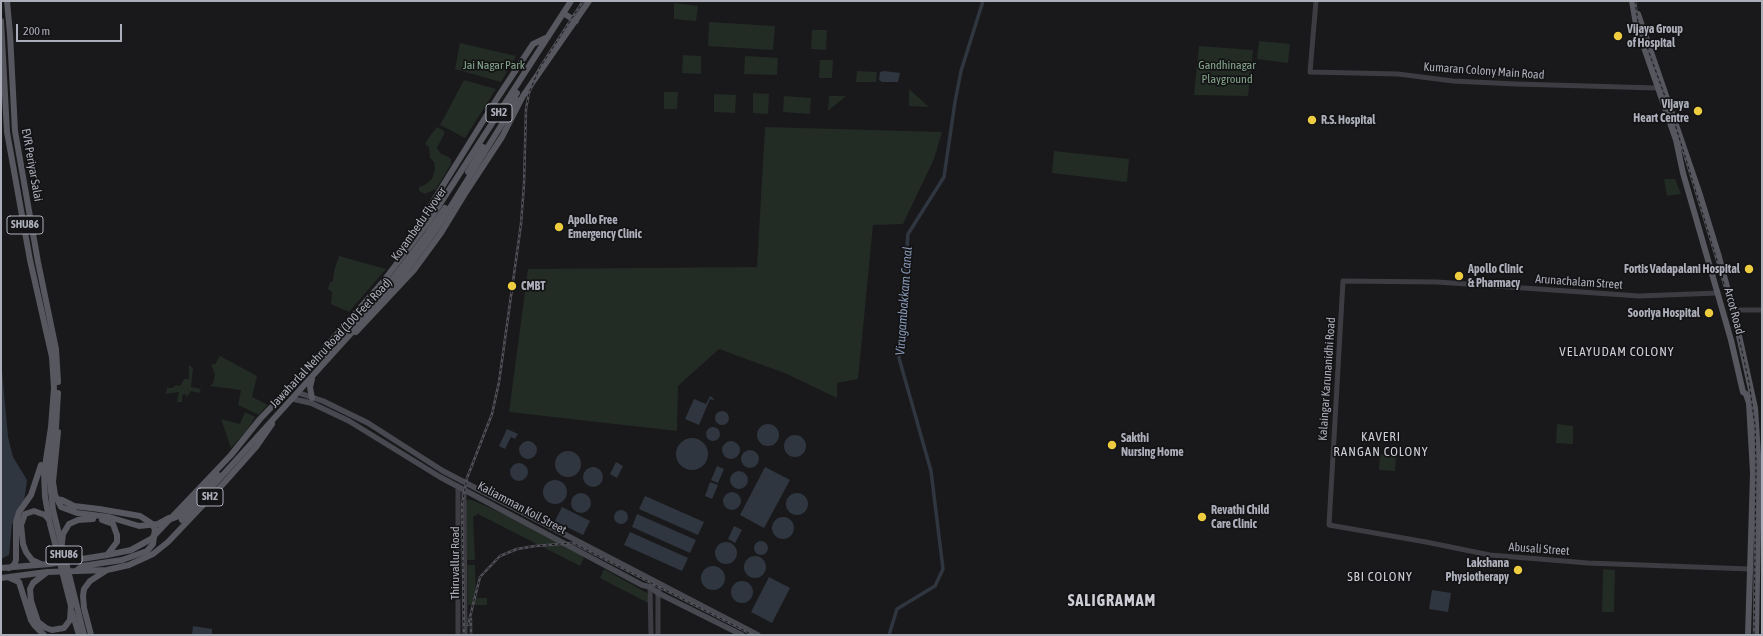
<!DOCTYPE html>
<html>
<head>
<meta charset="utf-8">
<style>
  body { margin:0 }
  #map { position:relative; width:1763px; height:636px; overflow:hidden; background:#19191b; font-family:"Asap Condensed",sans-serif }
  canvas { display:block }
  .frame { position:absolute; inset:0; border:2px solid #acaeba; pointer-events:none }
  .scale { position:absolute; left:16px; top:24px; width:106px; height:18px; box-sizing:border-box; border:2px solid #acaeba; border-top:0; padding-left:5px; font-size:12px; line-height:14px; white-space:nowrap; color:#acaeba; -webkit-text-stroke:3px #141416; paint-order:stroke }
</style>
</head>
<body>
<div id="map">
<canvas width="1763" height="636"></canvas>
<div class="frame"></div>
<div class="scale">200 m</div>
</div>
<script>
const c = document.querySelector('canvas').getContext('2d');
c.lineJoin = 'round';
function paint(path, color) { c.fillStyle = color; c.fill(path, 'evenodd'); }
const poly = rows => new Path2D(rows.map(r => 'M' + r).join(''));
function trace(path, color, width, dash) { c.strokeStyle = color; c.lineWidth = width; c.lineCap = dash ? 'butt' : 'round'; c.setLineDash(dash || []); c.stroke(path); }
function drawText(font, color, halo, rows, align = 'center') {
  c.font = font + ' "Asap Condensed",sans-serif'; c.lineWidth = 3.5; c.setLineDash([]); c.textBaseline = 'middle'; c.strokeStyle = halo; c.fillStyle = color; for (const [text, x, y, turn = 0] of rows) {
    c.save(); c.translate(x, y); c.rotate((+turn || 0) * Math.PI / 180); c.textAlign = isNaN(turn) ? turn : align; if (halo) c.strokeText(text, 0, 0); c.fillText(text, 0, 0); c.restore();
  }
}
paint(poly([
  [674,3,698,6,696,21,674,19],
  [709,22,775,26,773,50,708,46],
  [812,30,827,30,826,50,811,49],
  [1259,41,1290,44,1288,63,1257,59],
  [460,43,516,56,501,82,455,69],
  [1199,46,1253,50,1248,96,1194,95],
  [683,55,701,56,701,74,682,73],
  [745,56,778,58,777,75,744,74],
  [820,60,833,60,832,78,819,78],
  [857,71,877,72,876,82,856,82],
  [464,80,496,89,465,138,440,125],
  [909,89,929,107,909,106],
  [664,92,678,92,677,109,664,109],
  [753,93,769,94,768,114,753,113],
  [714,94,736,95,735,113,714,112],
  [784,96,811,98,810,114,783,112],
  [829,96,846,96,828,111],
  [437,127,444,131,444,134,437,148,441,154,447,156,451,159,451,164,436,189,425,194,419,191,419,187,426,184,432,179,435,170,434,162,430,158,429,147,425,144,432,133],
  [765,127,942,132,934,159,903,224,873,225,858,379,837,383,837,398,787,374,719,349,678,386,677,431,509,412,528,269,757,267],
  [1054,151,1129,159,1127,182,1052,173],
  [1664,179,1675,179,1681,194,1667,196],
  [339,256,386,269,349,312,331,304,332,292,328,289,330,282,333,281,334,271],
  [220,356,257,376,252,397,268,405,259,415,238,405,241,390,210,386,213,383,215,374,211,365,215,364],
  [189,365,193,368,191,387,201,389,199,393,191,391,187,397,186,394,182,395,182,402,177,402,179,392,166,394,167,388,172,388,176,385,180,386,184,379,189,379],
  [245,412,255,417,248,429,231,448,221,419,240,424],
  [1557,424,1573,426,1573,444,1556,443],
  [1380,454,1396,455,1395,471,1379,470],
  [465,500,472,500,573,545,584,558,580,566,478,514,473,517,475,560,467,560],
  [467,565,475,565,476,598,487,598,487,605,468,605],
  [604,569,647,593,650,604,600,578],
  [1603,569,1615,570,1614,612,1602,612]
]), '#232b25');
paint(poly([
  [884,71,900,73,898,82,882,82,879,80,880,72],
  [1,359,8,437,13,457,27,480,24,502,12,524,9,555,1,559],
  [710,396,714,399,713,400,710,399,699,425,685,419,694,399,706,404],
  '715 418a7 7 0 1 1 14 0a7 7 0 1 1-14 0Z',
  '757 435a11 11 0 1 1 22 0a11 11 0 1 1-22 0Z',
  '706 434a7 7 0 1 1 14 0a7 7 0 1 1-14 0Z',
  [507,429,518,434,515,439,511,437,505,449,499,446],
  '784 446a11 11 0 1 1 22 0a11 11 0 1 1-22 0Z',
  '676 454a16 16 0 1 1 32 0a16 16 0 1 1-32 0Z',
  '519 450a9 9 0 1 1 18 0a9 9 0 1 1-18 0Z',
  '722 450a9 9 0 1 1 18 0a9 9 0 1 1-18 0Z',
  '741 459a9 9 0 1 1 18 0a9 9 0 1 1-18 0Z',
  '555 464a13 13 0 1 1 26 0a13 13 0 1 1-26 0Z',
  [616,462,623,466,617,478,610,474],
  '510 472a9 9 0 1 1 18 0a9 9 0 1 1-18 0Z',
  [717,466,724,469,718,483,711,480],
  '583 477a10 10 0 1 1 20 0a10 10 0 1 1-20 0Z',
  [765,467,790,480,764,528,740,515],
  '730 480a9 9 0 1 1 18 0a9 9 0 1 1-18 0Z',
  '543 492a12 12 0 1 1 24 0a12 12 0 1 1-24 0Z',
  [710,482,718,485,712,499,705,496],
  '723 501a9 9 0 1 1 18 0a9 9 0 1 1-18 0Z',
  '786 504a11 11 0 1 1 22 0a11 11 0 1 1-22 0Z',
  '571 503a10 10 0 1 1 20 0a10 10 0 1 1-20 0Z',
  [645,496,704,522,698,535,639,509],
  [562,507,590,521,583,535,555,521],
  '614 517a7 7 0 1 1 14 0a7 7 0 1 1-14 0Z',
  [637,514,696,540,690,553,632,527],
  '772 528a11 11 0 1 1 22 0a11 11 0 1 1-22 0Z',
  [734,526,742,530,735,543,728,539],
  [630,532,688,558,682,571,624,545],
  '754 548a7 7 0 1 1 14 0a7 7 0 1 1-14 0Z',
  '715 553a11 11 0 1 1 22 0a11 11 0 1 1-22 0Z',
  '744 567a11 11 0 1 1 22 0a11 11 0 1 1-22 0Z',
  '701 578a12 12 0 1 1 24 0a12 12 0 1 1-24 0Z',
  [769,577,790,588,772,623,751,612],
  '731 592a11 11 0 1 1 22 0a11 11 0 1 1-22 0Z',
  [1432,590,1451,593,1448,612,1429,609],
  [193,626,212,629,212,635,192,635]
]), '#2f363f');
trace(poly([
  [889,635,897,609,935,586,943,569,931,471,899,358,908,234,944,177,955,102,961,71,983,1]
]), '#2f363f', 3.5);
trace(poly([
  [1316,1,1310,72,1398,74,1453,81,1516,84,1657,88],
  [1718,293,1639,296,1437,282,1343,281,1329,525,1426,542,1490,555,1588,563,1750,569],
  [1733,310,1762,310],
  [458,486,458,635],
  [464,491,465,635],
  [651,635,650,587,656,583],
  [658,635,658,593,662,585]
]), '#3c3c42', 5);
trace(poly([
  [299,393,323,401,368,423,443,471,758,635],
  [293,399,311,403,349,421,440,477,642,585,650,587,658,593,742,635]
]), '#484950', 5.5);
trace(poly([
  [7,1,10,34,15,131,38,262,56,349,58,382],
  [1632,1,1636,24,1676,140,1683,173,1731,340,1743,392,1746,394,1749,403,1753,473,1748,635],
  [563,13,576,21],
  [1638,14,1699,192,1719,257,1734,313,1755,408,1759,471,1756,635],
  [1,21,7,132,30,260,52,357,54,388,51,427,44,473,45,497,50,524],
  [418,236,419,224,498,97,533,44,548,37],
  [356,332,414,270,441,233,466,192,502,137,523,96,589,1],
  [312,398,310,387,312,379],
  [58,432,53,482,55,495,61,507,77,513,109,517,139,526,158,524,169,518],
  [49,473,56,427,58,393],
  [56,499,62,500,74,506,99,509],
  [171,519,179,516,218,475],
  [102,520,113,524,117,535,117,542,107,555],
  [62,543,63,534,69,524,78,520,93,519],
  [41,564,32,560,26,552,23,544,21,525,25,514,34,511,45,515,49,520],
  [1,568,50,564,107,555,131,550,151,539,231,455,260,419,287,391,382,283,427,224,571,1],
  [9,568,14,565,16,560,16,522,19,512,31,495,41,465],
  [76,571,82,566,122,560],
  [46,573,33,583,30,589,31,601,38,622,46,628,52,630,64,628,70,620,71,606],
  [1,578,47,572,107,570,129,565,153,554,168,542,224,483,256,447,272,424],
  [10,578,19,582,31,620,35,626,44,635],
  [72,612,79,635],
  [91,635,84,608,83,596,84,589,90,581,107,570]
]), '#56575f', 6);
const rail = poly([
  [1635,1,1638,22,1675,124,1719,267,1736,325,1749,382,1755,425,1756,466,1754,635],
  [468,625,480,577,500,556,517,549,535,546,573,543,753,635],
  [464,635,462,505,467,478,492,414,499,382,521,224,524,184,526,109,529,93,539,69,583,1],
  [471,635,471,619]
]);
trace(rail, '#515259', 2.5);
trace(rail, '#141416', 1, [3]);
trace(poly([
  [510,104,517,93],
  [468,172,483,147],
  [320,360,388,285,427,234,445,208],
  [49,473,53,510,84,635],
  [99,509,140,516,151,523,155,529,153,544,147,551,122,560],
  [182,520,393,287,409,267,438,227,517,100],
  [50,524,71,606]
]), '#56575f', 6);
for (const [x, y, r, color] of [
  [1618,36,5,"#edcc40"],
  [1698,111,5,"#edcc40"],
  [1312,120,5,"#edcc40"],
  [559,227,5,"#edcc40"],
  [1749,269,5,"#edcc40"],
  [1459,276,5,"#edcc40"],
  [512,286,5,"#edcc40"],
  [1709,313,5,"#edcc40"],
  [1112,445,5,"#edcc40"],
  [1202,517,5,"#edcc40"],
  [1518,570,5,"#edcc40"]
]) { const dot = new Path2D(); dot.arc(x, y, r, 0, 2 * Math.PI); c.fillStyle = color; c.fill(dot); trace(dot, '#141416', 1.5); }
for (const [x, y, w] of [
  [499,113,26],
  [25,225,36],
  [210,497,26],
  [64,555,36]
]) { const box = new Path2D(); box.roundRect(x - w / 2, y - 9, w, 18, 3); c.fillStyle = '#141416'; c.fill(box); trace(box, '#acaeba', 1); }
drawText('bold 11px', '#acaeba', null, [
  ["SH2",499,113],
  ["SHU86",25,225],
  ["SH2",210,497],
  ["SHU86",64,555]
]);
drawText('bold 12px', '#acaeba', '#141416', [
  ["Vijaya Group",1627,29],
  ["of Hospital",1627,43],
  ["Vijaya",1689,104,"right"],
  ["Heart Centre",1689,118,"right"],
  ["R.S. Hospital",1321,120],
  ["Apollo Free",568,220],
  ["Emergency Clinic",568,234],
  ["Apollo Clinic",1468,269],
  ["& Pharmacy",1468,283],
  ["Fortis Vadapalani Hospital",1740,269,"right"],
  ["CMBT",521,286],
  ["Sooriya Hospital",1700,313,"right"],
  ["Sakthi",1121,438],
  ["Nursing Home",1121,452],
  ["Revathi Child",1211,510],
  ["Care Clinic",1211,524],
  ["Lakshana",1509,563,"right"],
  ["Physiotherapy",1509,577,"right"]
], 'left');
drawText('12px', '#84a58b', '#141416', [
  ["Jai Nagar Park",494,65],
  ["Gandhinagar",1227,65],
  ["Playground",1227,79]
]);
drawText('12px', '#acaeba', '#141416', [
  ["Kumaran Colony Main Road",1484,71,4],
  ["EVR Periyar Salai",32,165,80],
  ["Koyambedu Flyover",419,224,-55],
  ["Arunachalam Street",1579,282,4],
  ["Arcot Road",1734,311,75],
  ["Jawaharlal Nehru Road (100 Feet Road)",331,343,-47],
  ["Kalaingar Karunanidhi Road",1327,379,-86],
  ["Kaliamman Koil Street",522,508,28],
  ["Abusali Street",1539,549,4],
  ["Thiruvallur Road",455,563,-90]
]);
drawText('italic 13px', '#8597b4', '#141416', [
  ["Virugambakkam Canal",904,301,-86]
]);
c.letterSpacing = '1px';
drawText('13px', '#cdced6', '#141416', [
  ["VELAYUDAM COLONY",1617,352],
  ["KAVERI",1381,437],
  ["RANGAN COLONY",1381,452],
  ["SBI COLONY",1380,577]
]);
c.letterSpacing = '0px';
c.letterSpacing = '1px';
drawText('bold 16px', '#cdced6', '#141416', [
  ["SALIGRAMAM",1112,601]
]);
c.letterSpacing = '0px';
</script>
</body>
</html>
